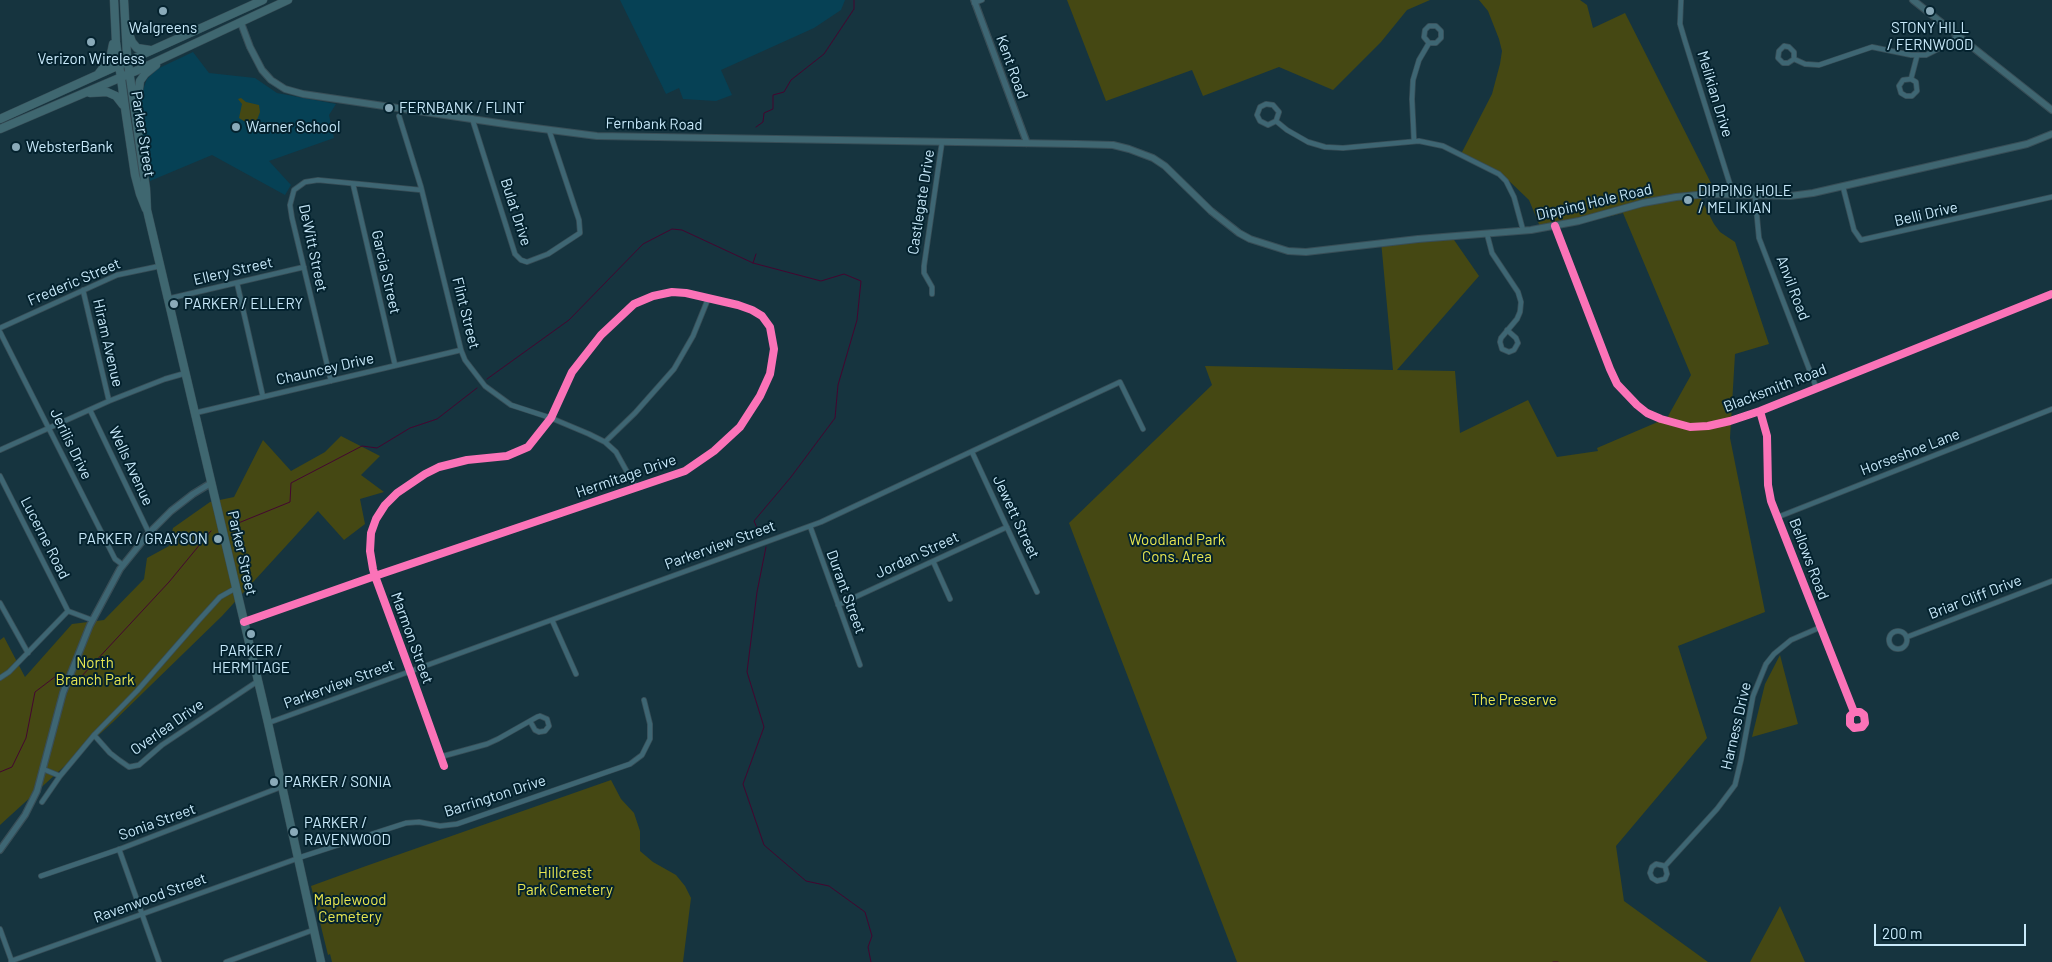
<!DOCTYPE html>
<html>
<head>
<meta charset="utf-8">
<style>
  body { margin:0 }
  #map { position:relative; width:2052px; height:962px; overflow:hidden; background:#16343f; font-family:Barlow,sans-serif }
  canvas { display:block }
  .scale { position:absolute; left:1874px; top:924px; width:152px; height:22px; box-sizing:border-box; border:2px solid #c8e9fa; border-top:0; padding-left:6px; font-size:15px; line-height:18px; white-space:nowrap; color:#c8e9fa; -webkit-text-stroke:4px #04222e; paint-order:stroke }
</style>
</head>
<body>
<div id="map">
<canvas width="2052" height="962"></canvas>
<div class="scale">200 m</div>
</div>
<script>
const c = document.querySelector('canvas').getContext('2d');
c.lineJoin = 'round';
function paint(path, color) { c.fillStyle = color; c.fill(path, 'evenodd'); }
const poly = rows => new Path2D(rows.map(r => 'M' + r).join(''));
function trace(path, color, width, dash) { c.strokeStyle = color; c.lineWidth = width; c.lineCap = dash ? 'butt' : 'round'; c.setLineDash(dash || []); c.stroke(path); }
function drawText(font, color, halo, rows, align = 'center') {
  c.font = font + ' Barlow,sans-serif'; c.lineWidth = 4; c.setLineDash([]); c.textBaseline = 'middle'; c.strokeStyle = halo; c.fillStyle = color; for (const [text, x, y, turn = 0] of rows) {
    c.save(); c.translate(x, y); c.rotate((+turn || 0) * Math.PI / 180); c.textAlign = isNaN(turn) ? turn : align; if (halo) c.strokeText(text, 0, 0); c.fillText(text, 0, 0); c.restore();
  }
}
paint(poly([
  [620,0,845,0,841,10,814,28,721,70,732,95,716,101,683,99,679,88,666,94],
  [193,52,209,73,255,78,277,93,336,104,329,115,334,138,269,161,291,185,285,195,212,155,150,181,138,116,142,92,147,79,157,69]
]), '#064155');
paint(poly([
  [1067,0,1430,0,1407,10,1381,42,1333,90,1279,67,1203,96,1192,70,1106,101],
  [1479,0,1580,0,1587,5,1593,28,1625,13,1715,191,1699,195,1714,224,1720,232,1735,242,1769,344,1735,354,1730,438,1765,612,1678,646,1707,738,1616,846,1624,901,1708,962,1237,962,1069,523,1212,385,1205,366,1393,370,1381,241,1452,237,1479,276,1397,370,1455,371,1460,433,1528,400,1557,457,1598,451,1597,448,1667,418,1691,375,1623,213,1587,222,1541,229,1529,200,1506,178,1461,154,1492,94,1500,64,1502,51,1499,39,1488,11],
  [241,98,246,102,259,105,260,112,257,120,247,123,239,118,242,104,238,99],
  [341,436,380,456,361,475,384,492,360,499,365,524,344,540,318,511,222,616,113,722,0,825,0,640,4,637,25,677,72,624,104,620,144,579,147,558,169,546,173,528,210,502,234,497,263,440,291,471,325,452],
  [1780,655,1798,724,1752,737,1765,684],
  [611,780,621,799,634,813,640,831,640,851,653,862,676,875,685,886,691,898,683,962,332,962,330,954,328,955,311,886,366,866],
  [1780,906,1805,962,1750,962]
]), '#454813');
trace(poly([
  [756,127,763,122,764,113,773,109,773,95,784,92,791,80,824,54,854,9,854,0],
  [753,263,756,254],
  [487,379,569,320,643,244,672,229,682,230,753,263,821,281,844,274,861,281,857,320,838,385,835,418,791,477,754,521,761,537],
  [231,526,290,502,291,483,362,446,377,448,410,428,437,419,477,388],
  [766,547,757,592,747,672,764,727,743,784,764,845,806,881,829,886,865,912,872,936,868,947,871,962],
  [80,678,169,582,211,531],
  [0,772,12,767,26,738,35,692,60,673],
  [1553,962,1558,962]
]), '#440630', 1);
const minor = poly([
  [1681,0,1680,24,1685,41,1733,194],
  [974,3,982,0],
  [1794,59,1788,63,1783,63,1778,58,1779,51,1784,46,1789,47,1794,52,1794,59,1805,64,1819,65,1872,47,1911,55,1926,55,1940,48,1958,36],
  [1911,79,1903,80,1899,86,1901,93,1906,96,1912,96,1917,91,1916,82,1911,79,1917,56],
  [399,116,421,187,461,350,465,360,485,386,511,405,551,418,589,434,605,442,616,452,636,488],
  [472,118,515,254,521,260,527,262,548,254,580,233,579,220,549,130],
  [1276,121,1268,125,1260,121,1257,115,1260,107,1266,104,1273,105,1279,112,1276,121,1287,130,1308,142,1325,147,1343,148,1419,141,1443,146,1499,174,1506,181,1514,197,1523,230],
  [1414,141,1412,99,1413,80,1419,60,1429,43,1424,37,1425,30,1429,26,1436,26,1441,31,1441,38,1436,43,1429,43],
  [353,184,395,365],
  [1843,187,1854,230,1861,240,2052,197],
  [1755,196,1759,238,1816,387],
  [1555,226,1610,369,1617,384,1637,405,1647,413,1661,419,1690,427,1708,426,1730,421,1760,411,2052,294],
  [1487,234,1492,253,1518,292,1521,302,1520,312,1517,319,1501,338,1500,342,1502,349,1509,352,1514,350,1518,343,1516,338,1507,330],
  [237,283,263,397],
  [83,290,109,401],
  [932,294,932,287,924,273,924,266,942,142],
  [167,299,304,267],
  [0,328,117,275,160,266],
  [0,332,115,559,123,565],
  [331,381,292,218,290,205,294,190,305,182,318,180,421,190],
  [90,410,149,533],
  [1760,411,1767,436,1768,485,1771,501,1854,712,1850,716,1850,724,1854,728,1862,727,1865,723,1864,715,1860,712,1854,712],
  [195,413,461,350],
  [605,442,635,413,674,369,693,336,708,299],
  [0,450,109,401,165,379,186,373],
  [972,452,1037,592],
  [0,476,68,611],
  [1778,517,2052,409],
  [810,526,860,665],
  [933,561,950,599],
  [0,603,28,653],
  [838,605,1007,527],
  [552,620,576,674],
  [244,622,375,576,685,471,714,451,740,427,760,396,770,374,774,349,770,327,762,316,752,310,738,305,686,293,672,292,653,296,634,304,601,335,572,372,551,418,528,447,507,456,467,460,439,467,425,474,397,493,385,505,376,519,371,533,370,551,373,569,375,576,410,671,444,766],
  '1889 640a9 9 0 1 1 18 0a9 9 0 1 1-18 0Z',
  [1907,637,2052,581],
  [0,678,9,672,68,611,92,620],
  [268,723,821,522,1120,382,1143,429],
  [94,735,110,753,119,760,129,767,139,765,162,745,258,681],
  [440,757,487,744,498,739,537,717,540,716,547,719,549,726,545,731,539,732,535,730,530,721],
  [43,769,60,776],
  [42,802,60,776,95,734,137,691,199,620,220,597,236,588],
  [119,849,159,962],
  [298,858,406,823,419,822,440,826,457,824,630,764,642,755,650,739,650,724,644,700],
  [1665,866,1667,874,1665,879,1657,881,1652,878,1650,873,1652,867,1656,864,1665,866,1717,809,1735,785,1741,760,1753,696,1766,664,1774,654,1791,640,1821,627],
  [41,876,120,849,281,787],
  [0,929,12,962],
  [11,961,296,859],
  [226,962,313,930]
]);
const tertiary = poly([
  [974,0,1027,143],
  [0,850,25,815,37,791,63,693,90,625,120,569,149,533,171,511,193,494,211,483]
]);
const secondary = poly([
  [1913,0,2052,110],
  [241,23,250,47,262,70,271,80,285,89,303,94,512,125,597,136,1076,144,1113,145,1129,149,1153,158,1165,166,1211,211,1239,233,1250,239,1288,251,1306,252,1418,239,1531,230,1579,221,1643,203,1676,197,1708,194,1790,196,1813,193,2027,144,2052,134]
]);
const primary = poly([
  [114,0,116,42,126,115,135,175,140,194,146,209],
  [124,0,127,56,146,189,147,210,268,723,321,962],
  [127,28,132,42,137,48,150,50],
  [99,73,110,59,113,44],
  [90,93,107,92,116,96,123,105],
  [137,104,140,81,145,74,156,65],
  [0,119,263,0],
  [0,129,138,70,288,0]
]);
trace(minor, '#384e57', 6);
trace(tertiary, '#384e57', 8);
trace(secondary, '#384e57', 8);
trace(primary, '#384e57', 9);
trace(minor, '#3e6673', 4.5);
trace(tertiary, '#3e6673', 5.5);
trace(secondary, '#3f6671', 6);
trace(primary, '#3f6770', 8);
trace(poly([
  [1555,226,1610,369,1617,384,1637,405,1647,413,1661,419,1690,427,1708,426,1730,421,1760,411,2052,294],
  [1760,411,1767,436,1768,485,1771,501,1854,712,1850,716,1850,724,1854,728,1862,727,1865,723,1864,715,1860,712,1854,712],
  [244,622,375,576,685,471,714,451,740,427,760,396,770,374,774,349,770,327,762,316,752,310,738,305,686,293,672,292,653,296,634,304,601,335,572,372,551,418,528,447,507,456,467,460,439,467,425,474,397,493,385,505,376,519,371,533,370,551,373,569,375,576,410,671,444,766]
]), '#fb73b8', 8);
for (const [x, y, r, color] of [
  [163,11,5,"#8aaab9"],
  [1930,11,5,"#8aaab9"],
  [91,42,5,"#8aaab9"],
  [389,108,5,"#8aaab9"],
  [236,127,5,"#8aaab9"],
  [16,147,5,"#8aaab9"],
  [1688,200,5,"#8aaab9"],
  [174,304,5,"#8aaab9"],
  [218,539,5,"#8aaab9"],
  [251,634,5,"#8aaab9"],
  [274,782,5,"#8aaab9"],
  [294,832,5,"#8aaab9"]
]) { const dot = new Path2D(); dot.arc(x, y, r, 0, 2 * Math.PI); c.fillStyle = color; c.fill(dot); trace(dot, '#04222e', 2); }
drawText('15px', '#c8e9fa', '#04222e', [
  ["Walgreens",163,28,"center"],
  ["STONY HILL",1930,28,"center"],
  ["/ FERNWOOD",1930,45,"center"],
  ["Verizon Wireless",91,59,"center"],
  ["FERNBANK / FLINT",399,108],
  ["Warner School",246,127],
  ["WebsterBank",26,147],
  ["DIPPING HOLE",1698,191],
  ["/ MELIKIAN",1698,208],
  ["PARKER / ELLERY",184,304],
  ["PARKER / GRAYSON",208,539,"right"],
  ["PARKER /",251,651,"center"],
  ["HERMITAGE",251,668,"center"],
  ["PARKER / SONIA",284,782],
  ["PARKER /",304,823],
  ["RAVENWOOD",304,840]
], 'left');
drawText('15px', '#c8e9fa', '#04222e', [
  ["Kent Road",1012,67,70],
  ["Melikian Drive",1715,94,73],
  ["Fernbank Road",654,124,1],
  ["Parker Street",143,134,81],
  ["Castlegate Drive",921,202,-81],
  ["Dipping Hole Road",1594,202,-13],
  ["Bulat Drive",516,212,72],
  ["Belli Drive",1926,214,-13],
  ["DeWitt Street",313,248,78],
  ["Ellery Street",233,271,-13],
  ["Garcia Street",386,272,77],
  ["Frederic Street",74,282,-23],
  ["Anvil Road",1793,288,69],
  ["Flint Street",466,313,76],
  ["Hiram Avenue",108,343,77],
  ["Chauncey Drive",325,369,-13],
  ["Blacksmith Road",1775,388,-21],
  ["Jerilis Drive",71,444,64],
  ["Horseshoe Lane",1910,452,-21],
  ["Wells Avenue",131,466,65],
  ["Hermitage Drive",626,476,-19],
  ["Jewett Street",1016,517,65],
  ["Lucerne Road",45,538,63],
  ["Parkerview Street",720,545,-20],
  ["Parker Street",242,553,77],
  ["Jordan Street",917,555,-25],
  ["Bellows Road",1809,559,69],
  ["Durant Street",846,592,70],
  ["Briar Cliff Drive",1975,597,-21],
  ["Marmon Street",412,638,70],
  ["Parkerview Street",339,684,-20],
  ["Harness Drive",1736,726,-77],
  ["Overlea Drive",167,727,-35],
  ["Barrington Drive",495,796,-18],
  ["Sonia Street",157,822,-20],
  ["Ravenwood Street",150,898,-20]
]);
drawText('15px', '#e8e650', '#04222e', [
  ["Woodland Park",1177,540],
  ["Cons. Area",1177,557],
  ["North",95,663],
  ["Branch Park",95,680],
  ["The Preserve",1514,700],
  ["Hillcrest",565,873],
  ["Park Cemetery",565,890],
  ["Maplewood",350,900],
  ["Cemetery",350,917]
]);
</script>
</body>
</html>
